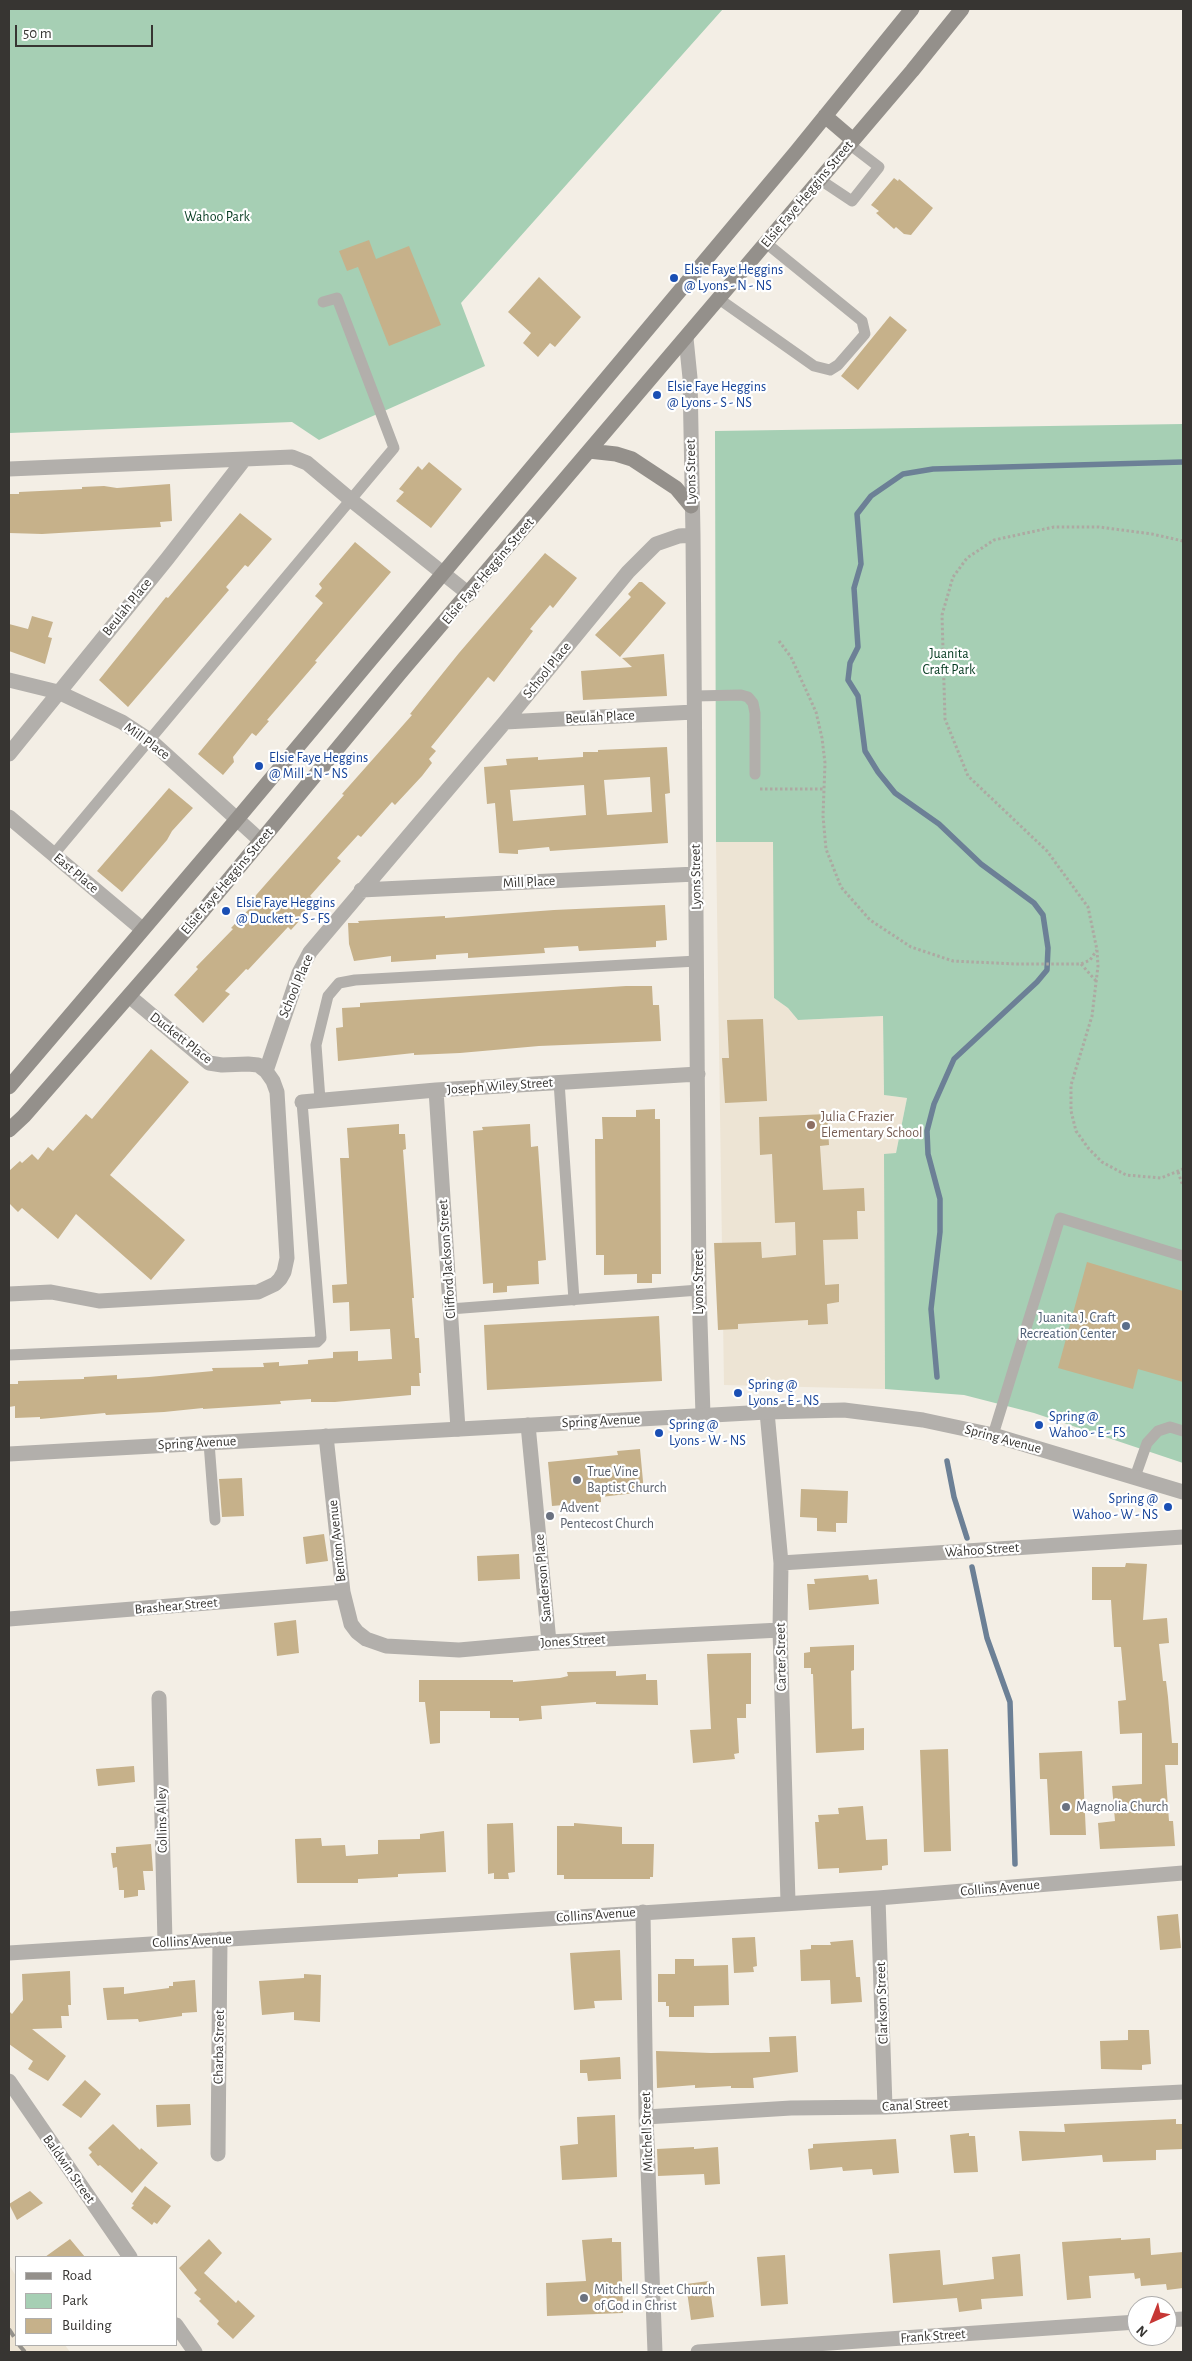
<!DOCTYPE html>
<html>
<head>
<meta charset="utf-8">
<style>
  body { margin:0 }
  #map { position:relative; width:1192px; height:2361px; overflow:hidden; background:#f3eee5; font-family:"Alegreya Sans",sans-serif }
  canvas { display:block }
  .frame { position:absolute; inset:0; border:10px solid #373532; pointer-events:none }
  .legend { position:absolute; left:15px; top:2256px; width:162px; height:90px; box-sizing:border-box; background:#fff; border:1px solid #afaead; margin:0; padding:6px 9px; list-style:none; font-size:15px; color:#373532 }
  .legend li { display:flex; align-items:center; gap:10px; height:25px }
  .legend b { width:25px; border:1px solid #afaead }
  .north { position:absolute; left:1127px; top:2296px; width:50px; height:50px; box-sizing:border-box; background:#fff; border:1px solid #afaead; border-radius:50%; rotate:224deg; font-size:14px; font-weight:700; line-height:20px; text-align:center; color:#373532 }
  .north::after { content:''; display:block; margin:auto; width:18px; height:22px; background:#c63735; clip-path:polygon(50% 0,100% 100%,50% 72%,0 100%) }
  .scale { position:absolute; left:15px; top:25px; width:138px; height:22px; box-sizing:border-box; border:2px solid #373532; border-top:0; padding-left:6px; font-size:15px; line-height:18px; white-space:nowrap; color:#373532; -webkit-text-stroke:4px #fff; paint-order:stroke }
</style>
</head>
<body>
<div id="map">
<canvas width="1192" height="2361"></canvas>
<div class="frame"></div>
<ul class="legend">
<li><b style="height:6px;background:#94908b"></b>Road</li>
<li><b style="height:14px;background:#a6cfb4"></b>Park</li>
<li><b style="height:14px;background:#c6b18a"></b>Building</li>
</ul>
<div class="north">N</div>
<div class="scale">50 m</div>
</div>
<script>
const c = document.querySelector('canvas').getContext('2d');
c.lineJoin = 'round';
function paint(path, color) { c.fillStyle = color; c.fill(path, 'evenodd'); }
const poly = rows => new Path2D(rows.map(r => 'M' + r).join(''));
function trace(path, color, width, dash) { c.strokeStyle = color; c.lineWidth = width; c.lineCap = dash ? 'butt' : 'round'; c.setLineDash(dash || []); c.stroke(path); }
function drawText(font, color, halo, rows, align = 'center') {
  c.font = font + ' "Alegreya Sans",sans-serif'; c.lineWidth = 4.5; c.setLineDash([]); c.textBaseline = 'middle'; c.strokeStyle = halo; c.fillStyle = color; for (const [text, x, y, turn = 0] of rows) {
    c.save(); c.translate(x, y); c.rotate((+turn || 0) * Math.PI / 180); c.textAlign = isNaN(turn) ? turn : align; if (halo) c.strokeText(text, 0, 0); c.fillText(text, 0, 0); c.restore();
  }
}
paint(poly([
  [716,842,774,842,774,998,788,1008,798,1020,883,1016,884,1095,907,1098,896,1153,884,1155,885,1389,724,1385],
  [9,2265,16,2276,16,2345,65,2345,70,2352,9,2352]
]), '#ede4d4');
paint(poly([
  [9,9,723,9,461,303,485,366,319,440,292,422,9,433],
  [1183,424,1183,1463,1034,1413,964,1395,885,1389,884,1154,896,1153,907,1098,884,1095,883,1016,798,1020,788,1008,774,998,773,842,716,842,715,431]
]), '#a6cfb4');
trace(poly([
  [937,1377,931,1309,940,1232,940,1199,928,1154,927,1131,934,1104,954,1059,1037,982,1047,970,1048,948,1043,915,1034,903,981,864,939,824,895,793,878,772,865,751,858,696,848,680,850,663,858,647,854,588,861,564,857,514,871,496,903,474,933,469,1183,462],
  [947,1461,954,1497,967,1538],
  [972,1567,987,1638,1010,1702,1015,1864]
]), '#6c8096', 5.5);
paint(poly([
  [894,178,898,181,899,179,933,208,911,235,904,234,896,227,894,229,876,213,879,211,871,205],
  [369,240,376,259,409,246,441,325,389,346,358,267,347,271,339,251],
  [539,277,581,317,555,347,550,343,538,357,523,343,531,333,508,312],
  [890,316,907,330,858,390,841,376],
  [429,462,462,489,431,528,396,501,404,492,399,489,418,466,422,470],
  [170,484,172,521,160,522,161,527,42,534,9,533,9,494,19,494,19,492,82,489,82,487,104,486,117,488],
  [240,513,272,539,248,567,245,565,226,587,229,590,128,707,99,680,166,597,168,598],
  [355,542,391,572,315,661,317,662,267,720,269,721,256,736,252,733,233,757,234,762,223,775,198,754,323,603,315,596,322,588,319,584],
  [545,553,577,578,553,608,550,605,530,629,533,631,494,682,488,677,431,747,436,751,429,759,432,763,422,776,395,805,392,802,361,837,358,835,337,858,341,861,310,896,313,898,306,906,310,909,291,930,288,927,248,970,246,969,225,991,230,994,203,1023,174,995,198,969,196,967,233,929,231,928,250,908,248,906,257,894,344,795,342,794,412,715,410,714,459,653],
  [639,582,642,582,666,603,620,657,595,635,631,597,628,594],
  [32,616,53,622,48,637,52,638,45,664,9,651,9,624,28,629],
  [664,654,667,696,583,700,581,671,632,667,622,658],
  [667,747,670,793,665,794,668,843,550,851,549,847,518,850,518,854,499,853,495,803,487,804,484,767,507,765,506,759,538,757,538,760,583,757,583,752,598,752,598,750],
  [650,777,652,812,607,815,604,780],
  [584,785,586,815,513,821,510,790],
  [169,788,193,808,172,831,167,840,122,892,97,871],
  [665,905,667,940,656,941,656,947,579,951,578,946,544,948,545,953,468,958,468,953,436,955,436,959,391,962,391,956,354,961,349,944,348,923,359,923,358,921,445,916,445,918,554,910],
  [626,986,652,986,653,1005,659,1005,661,1041,539,1046,460,1053,414,1055,414,1053,338,1061,336,1028,343,1027,342,1008,360,1007,360,1003],
  [763,1019,767,1101,725,1103,722,1058,729,1058,727,1020],
  [151,1049,189,1082,110,1175,185,1240,151,1280,76,1214,58,1239,22,1208,18,1212,9,1203,9,1171,20,1161,22,1163,32,1154,38,1160,48,1147,53,1151,86,1114,92,1119],
  [655,1109,655,1119,660,1119,661,1274,652,1274,652,1283,637,1283,637,1274,604,1275,604,1255,596,1255,595,1139,603,1139,602,1117,636,1117,636,1110],
  [827,1114,829,1145,820,1146,823,1190,864,1188,865,1211,857,1211,858,1239,823,1240,825,1285,839,1284,839,1302,827,1304,828,1324,808,1325,808,1320,738,1324,738,1329,718,1330,714,1243,761,1242,762,1258,796,1255,795,1222,775,1223,772,1154,760,1155,759,1117],
  [399,1124,399,1134,405,1134,406,1149,403,1150,414,1298,412,1298,415,1338,419,1338,421,1373,419,1373,420,1386,411,1386,411,1395,335,1402,311,1402,311,1399,280,1401,281,1404,203,1409,203,1408,164,1412,106,1415,105,1413,40,1419,40,1417,15,1418,15,1406,9,1407,9,1384,18,1384,18,1381,84,1379,84,1377,117,1375,117,1379,149,1377,213,1371,212,1368,264,1367,263,1363,279,1362,279,1366,308,1364,308,1360,333,1358,333,1352,358,1351,358,1361,392,1359,390,1329,350,1331,349,1302,333,1303,332,1285,347,1284,340,1158,349,1158,347,1128],
  [530,1124,531,1147,538,1146,546,1260,538,1261,539,1284,507,1286,507,1292,493,1293,493,1283,483,1284,473,1131,483,1130,482,1127],
  [1087,1262,1183,1291,1183,1382,1138,1369,1133,1389,1058,1368],
  [659,1316,662,1381,487,1390,484,1325],
  [640,1449,644,1492,601,1497,601,1502,579,1504,580,1509,563,1510,563,1505,552,1506,548,1462,618,1455,617,1451],
  [242,1478,244,1516,222,1517,219,1479],
  [801,1489,848,1491,847,1523,836,1523,836,1532,817,1531,817,1518,800,1517],
  [324,1534,328,1561,306,1564,303,1537],
  [519,1554,520,1579,478,1581,477,1556],
  [1126,1563,1147,1564,1143,1620,1167,1618,1169,1643,1159,1644,1163,1681,1166,1681,1168,1697,1172,1743,1178,1743,1178,1765,1165,1765,1169,1821,1173,1821,1175,1846,1100,1849,1098,1823,1115,1821,1112,1786,1142,1784,1142,1733,1120,1734,1118,1701,1126,1700,1121,1647,1114,1647,1111,1600,1092,1600,1092,1567,1125,1567],
  [868,1575,869,1580,877,1579,879,1604,809,1610,807,1584,815,1584,814,1579],
  [296,1620,299,1653,277,1656,274,1623],
  [854,1645,854,1670,851,1671,852,1729,864,1728,864,1750,816,1753,813,1674,811,1674,811,1668,804,1668,804,1653,810,1652,810,1647],
  [751,1653,751,1704,746,1704,746,1718,737,1718,739,1753,734,1754,735,1759,693,1763,690,1730,711,1729,707,1654],
  [616,1671,616,1676,646,1674,646,1680,657,1680,658,1705,596,1704,596,1702,541,1706,542,1719,519,1721,519,1718,490,1718,490,1711,440,1711,440,1743,430,1744,425,1702,419,1702,419,1680,513,1680,513,1682,560,1678,568,1676,567,1672],
  [948,1749,951,1851,924,1852,920,1750],
  [1082,1751,1086,1835,1050,1835,1047,1779,1040,1779,1039,1753],
  [134,1766,135,1782,98,1786,96,1769],
  [863,1806,866,1840,887,1839,888,1865,882,1866,882,1870,839,1873,839,1868,818,1869,815,1822,819,1822,818,1815,839,1814,838,1808],
  [513,1823,515,1872,508,1873,509,1879,494,1879,494,1873,488,1874,487,1824],
  [574,1823,622,1827,622,1844,654,1844,653,1877,650,1877,650,1879,564,1879,564,1875,557,1875,557,1826,574,1826],
  [444,1831,446,1872,398,1874,398,1877,358,1879,358,1883,297,1883,295,1839,321,1838,322,1846,345,1845,346,1856,378,1854,378,1840,420,1839,420,1834],
  [151,1844,153,1871,143,1871,145,1890,138,1890,138,1896,124,1898,124,1890,119,1890,117,1867,113,1868,111,1853,116,1853,116,1847],
  [1178,1914,1181,1948,1160,1950,1157,1916],
  [755,1937,757,1966,753,1967,754,1972,734,1973,732,1938],
  [853,1940,856,1977,860,1977,862,2002,831,2004,830,1980,801,1981,800,1950,811,1949,811,1945,831,1945,830,1942],
  [620,1950,622,2000,594,2001,595,2008,574,2010,570,1953],
  [675,1959,694,1959,694,1966,728,1965,729,2005,694,2006,694,2017,669,2017,669,2006,666,2006,666,2002,658,2002,658,1974,675,1974],
  [70,1971,71,2005,68,2005,69,2016,61,2016,62,2028,32,2029,66,2056,48,2081,28,2069,33,2061,9,2044,9,2011,12,2014,23,2000,22,1974],
  [304,1974,321,1975,320,2022,294,2020,294,2012,262,2015,259,1981,304,1978],
  [195,1980,197,2012,182,2013,182,2016,139,2022,138,2019,107,2020,103,1988,124,1987,124,1994,169,1988,169,1986,173,1986,173,1982],
  [1128,2030,1149,2030,1151,2064,1142,2065,1142,2070,1101,2069,1100,2041,1128,2040],
  [796,2036,798,2072,753,2078,754,2088,731,2088,731,2086,695,2088,695,2085,657,2088,656,2051,711,2053,770,2052,769,2037],
  [620,2057,621,2079,588,2081,587,2073,580,2073,580,2060],
  [85,2080,101,2094,81,2118,62,2105],
  [190,2104,191,2125,157,2127,156,2105],
  [615,2115,617,2177,562,2180,560,2146,578,2144,577,2117],
  [1176,2119,1176,2124,1183,2124,1183,2149,1156,2150,1156,2160,1103,2162,1102,2155,1022,2161,1019,2131,1065,2132,1064,2124],
  [113,2124,140,2150,141,2148,158,2163,132,2193,100,2165,98,2166,89,2155,92,2152,88,2148],
  [969,2133,969,2136,975,2136,978,2172,954,2173,950,2135],
  [896,2139,899,2173,873,2175,872,2169,843,2171,842,2167,810,2170,808,2149,813,2148,813,2144],
  [694,2147,694,2149,718,2147,720,2184,705,2185,704,2174,658,2176,657,2149],
  [145,2186,171,2206,157,2224,154,2222,152,2225,131,2208,134,2205,132,2204],
  [30,2191,43,2203,17,2220,9,2204],
  [612,2238,612,2242,621,2242,623,2313,547,2316,546,2283,586,2281,582,2240],
  [1121,2238,1121,2240,1150,2238,1151,2255,1183,2252,1183,2288,1167,2290,1166,2284,1141,2286,1140,2278,1135,2279,1134,2273,1089,2276,1091,2298,1067,2300,1062,2242],
  [70,2239,85,2257,45,2257],
  [209,2239,222,2253,204,2273,236,2303,238,2300,255,2316,233,2339,217,2324,219,2321,199,2301,201,2299,194,2293,197,2290,179,2268],
  [940,2250,943,2285,994,2279,992,2257,1020,2254,1023,2296,981,2299,982,2309,959,2312,957,2298,893,2303,889,2254],
  [785,2255,788,2304,761,2306,757,2257],
  [709,2281,714,2317,691,2320,686,2284]
]), '#c6b18a');
trace(poly([
  [1183,541,1152,534,1099,527,1054,527,994,540,967,558,953,577,942,615,945,719,968,776,1047,851,1088,907,1097,950,1098,966,1092,1016,1071,1085,1071,1111,1076,1131,1089,1149,1102,1162,1126,1175,1161,1178,1183,1169],
  [779,641,791,657,816,712,822,738,825,763,823,816,826,849,841,887,870,920,911,947,953,961,1015,964,1081,964,1090,960,1097,950],
  [760,789,824,789],
  [1081,964,1096,981],
  [1178,1172,1183,1186]
]), '#ada9a2', 3, [2.5, 2.5]);
trace(poly([
  [819,179,852,201,879,167,849,144],
  [719,299,814,366,830,370,838,365,865,334,862,321,766,243],
  [694,696,741,695,748,697,753,703,755,713,755,774],
  [54,854,394,448,337,298,323,302],
  [559,1082,574,1300],
  [320,1100,316,1045,328,996,339,983,355,980,697,961],
  [450,1309,699,1290],
  [9,1355,317,1342,321,1338,302,1102],
  [993,1435,1060,1218,1183,1256],
  [209,1443,215,1520],
  [1135,1477,1147,1443,1158,1431,1170,1427,1183,1431]
]), '#b2afab', 11);
trace(poly([
  [686,338,690,378,693,535,699,1290,703,1415],
  [9,469,292,457,307,463,351,500,469,594],
  [9,680,58,692,122,722,151,741,261,841],
  [505,722,694,712],
  [9,754,167,559,244,460],
  [9,817,142,929],
  [361,890,696,874],
  [129,996,209,1063,222,1065,248,1064,258,1065,266,1071],
  [436,1090,458,1429],
  [302,1102,436,1090,698,1074],
  [9,1294,51,1292,99,1301,258,1292,275,1284,280,1279,284,1272,287,1258,277,1092,273,1081,266,1071,299,973,310,952,505,722,628,572,656,544,679,536,693,535],
  [767,1412,781,1563,780,1630,788,1902],
  [528,1425,549,1642],
  [326,1436,343,1592,351,1624,357,1632,366,1639,386,1646,459,1650,549,1642,780,1630],
  [781,1563,1183,1537],
  [9,1619,343,1592],
  [159,1698,165,1942],
  [878,1898,885,2107],
  [643,1912,646,2117,655,2352],
  [9,1953,878,1898,1183,1873],
  [9,2081,130,2257],
  [646,2117,791,2108,885,2107,1183,2092],
  [218,2154,220,1939],
  [1167,2320,1183,2319],
  [176,2325,195,2352],
  [698,2352,1137,2322]
]), '#b2afab', 15);
trace(poly([
  [9,1454,767,1412,844,1410,923,1420,993,1435,1183,1492]
]), '#b2afab', 15);
trace(poly([
  [825,116,853,140],
  [589,451,616,454,632,459,676,488,691,506],
  [9,1087,238,818,796,152,912,9],
  [9,1130,24,1116,201,913,400,673,912,71,962,9]
]), '#94908b', 15);
trace(poly([
  [9,2329,16,2340],
  [19,2345,25,2352]
]), '#94918b', 4, [9, 9]);
for (const [x, y, r, color] of [
  [674,278,5,"#1a4fb4"],
  [657,395,5,"#1a4fb4"],
  [259,766,5,"#1a4fb4"],
  [226,911,5,"#1a4fb4"],
  [811,1125,5,"#8d6e63"],
  [1126,1326,5,"#5c6f8a"],
  [738,1393,5,"#1a4fb4"],
  [1039,1425,5,"#1a4fb4"],
  [659,1433,5,"#1a4fb4"],
  [577,1480,5,"#6b7280"],
  [1168,1507,5,"#1a4fb4"],
  [550,1516,5,"#6b7280"],
  [1066,1807,5,"#6b7280"],
  [584,2298,5,"#6b7280"]
]) { const dot = new Path2D(); dot.arc(x, y, r, 0, 2 * Math.PI); c.fillStyle = color; c.fill(dot); trace(dot, '#fff', 2); }
drawText('14px', '#373532', '#fff', [
  ["Elsie Faye Heggins Street",807,194,-50],
  ["Lyons Street",691,472,-91],
  ["Elsie Faye Heggins Street",488,571,-50],
  ["Beulah Place",127,607,-51],
  ["School Place",547,670,-51],
  ["Beulah Place",600,717,-3],
  ["Mill Place",147,741,36],
  ["East Place",76,873,40],
  ["Lyons Street",696,877,-91],
  ["Elsie Faye Heggins Street",227,881,-50],
  ["Mill Place",529,882,-3],
  ["School Place",296,986,-67],
  ["Duckett Place",181,1038,38],
  ["Joseph Wiley Street",500,1086,-4],
  ["Clifford Jackson Street",447,1259,-94],
  ["Lyons Street",699,1282,-90],
  ["Spring Avenue",601,1421,-3],
  ["Spring Avenue",1003,1439,15],
  ["Spring Avenue",197,1443,-3],
  ["Benton Avenue",337,1541,-96],
  ["Wahoo Street",982,1550,-4],
  ["Sanderson Place",543,1578,-95],
  ["Brashear Street",176,1606,-5],
  ["Jones Street",573,1641,-3],
  ["Carter Street",781,1657,-91],
  ["Collins Alley",162,1820,-91],
  ["Collins Avenue",1000,1888,-5],
  ["Collins Avenue",596,1915,-4],
  ["Collins Avenue",192,1941,-3],
  ["Clarkson Street",882,2003,-92],
  ["Charba Street",219,2047,-89],
  ["Canal Street",915,2105,-3],
  ["Mitchell Street",647,2132,-92],
  ["Baldwin Street",69,2169,55],
  ["Frank Street",933,2336,-4]
]);
drawText('14px', '#053a20', '#fff', [
  ["Wahoo Park",217,217],
  ["Juanita",949,654],
  ["Craft Park",949,670]
]);
drawText('14px', '#164399', '#fff', [
  ["Elsie Faye Heggins",684,270],
  ["@ Lyons - N - NS",684,286],
  ["Elsie Faye Heggins",667,387],
  ["@ Lyons - S - NS",667,403],
  ["Elsie Faye Heggins",269,758],
  ["@ Mill - N - NS",269,774],
  ["Elsie Faye Heggins",236,903],
  ["@ Duckett - S - FS",236,919],
  ["Spring @",748,1385],
  ["Lyons - E - NS",748,1401],
  ["Spring @",1049,1417],
  ["Wahoo - E - FS",1049,1433],
  ["Spring @",669,1425],
  ["Lyons - W - NS",669,1441],
  ["Spring @",1158,1499,"right"],
  ["Wahoo - W - NS",1158,1515,"right"]
], 'left');
drawText('14px', '#785e54', '#fff', [
  ["Julia C Frazier",821,1117],
  ["Elementary School",821,1133]
], 'left');
drawText('14px', '#4e5e75', '#fff', [
  ["Juanita J. Craft",1116,1318],
  ["Recreation Center",1116,1334]
], 'right');
drawText('14px', '#5b616d', '#fff', [
  ["True Vine",587,1472],
  ["Baptist Church",587,1488],
  ["Advent",560,1508],
  ["Pentecost Church",560,1524],
  ["Magnolia Church",1076,1807],
  ["Mitchell Street Church",594,2290],
  ["of God in Christ",594,2306]
], 'left');
</script>
</body>
</html>
